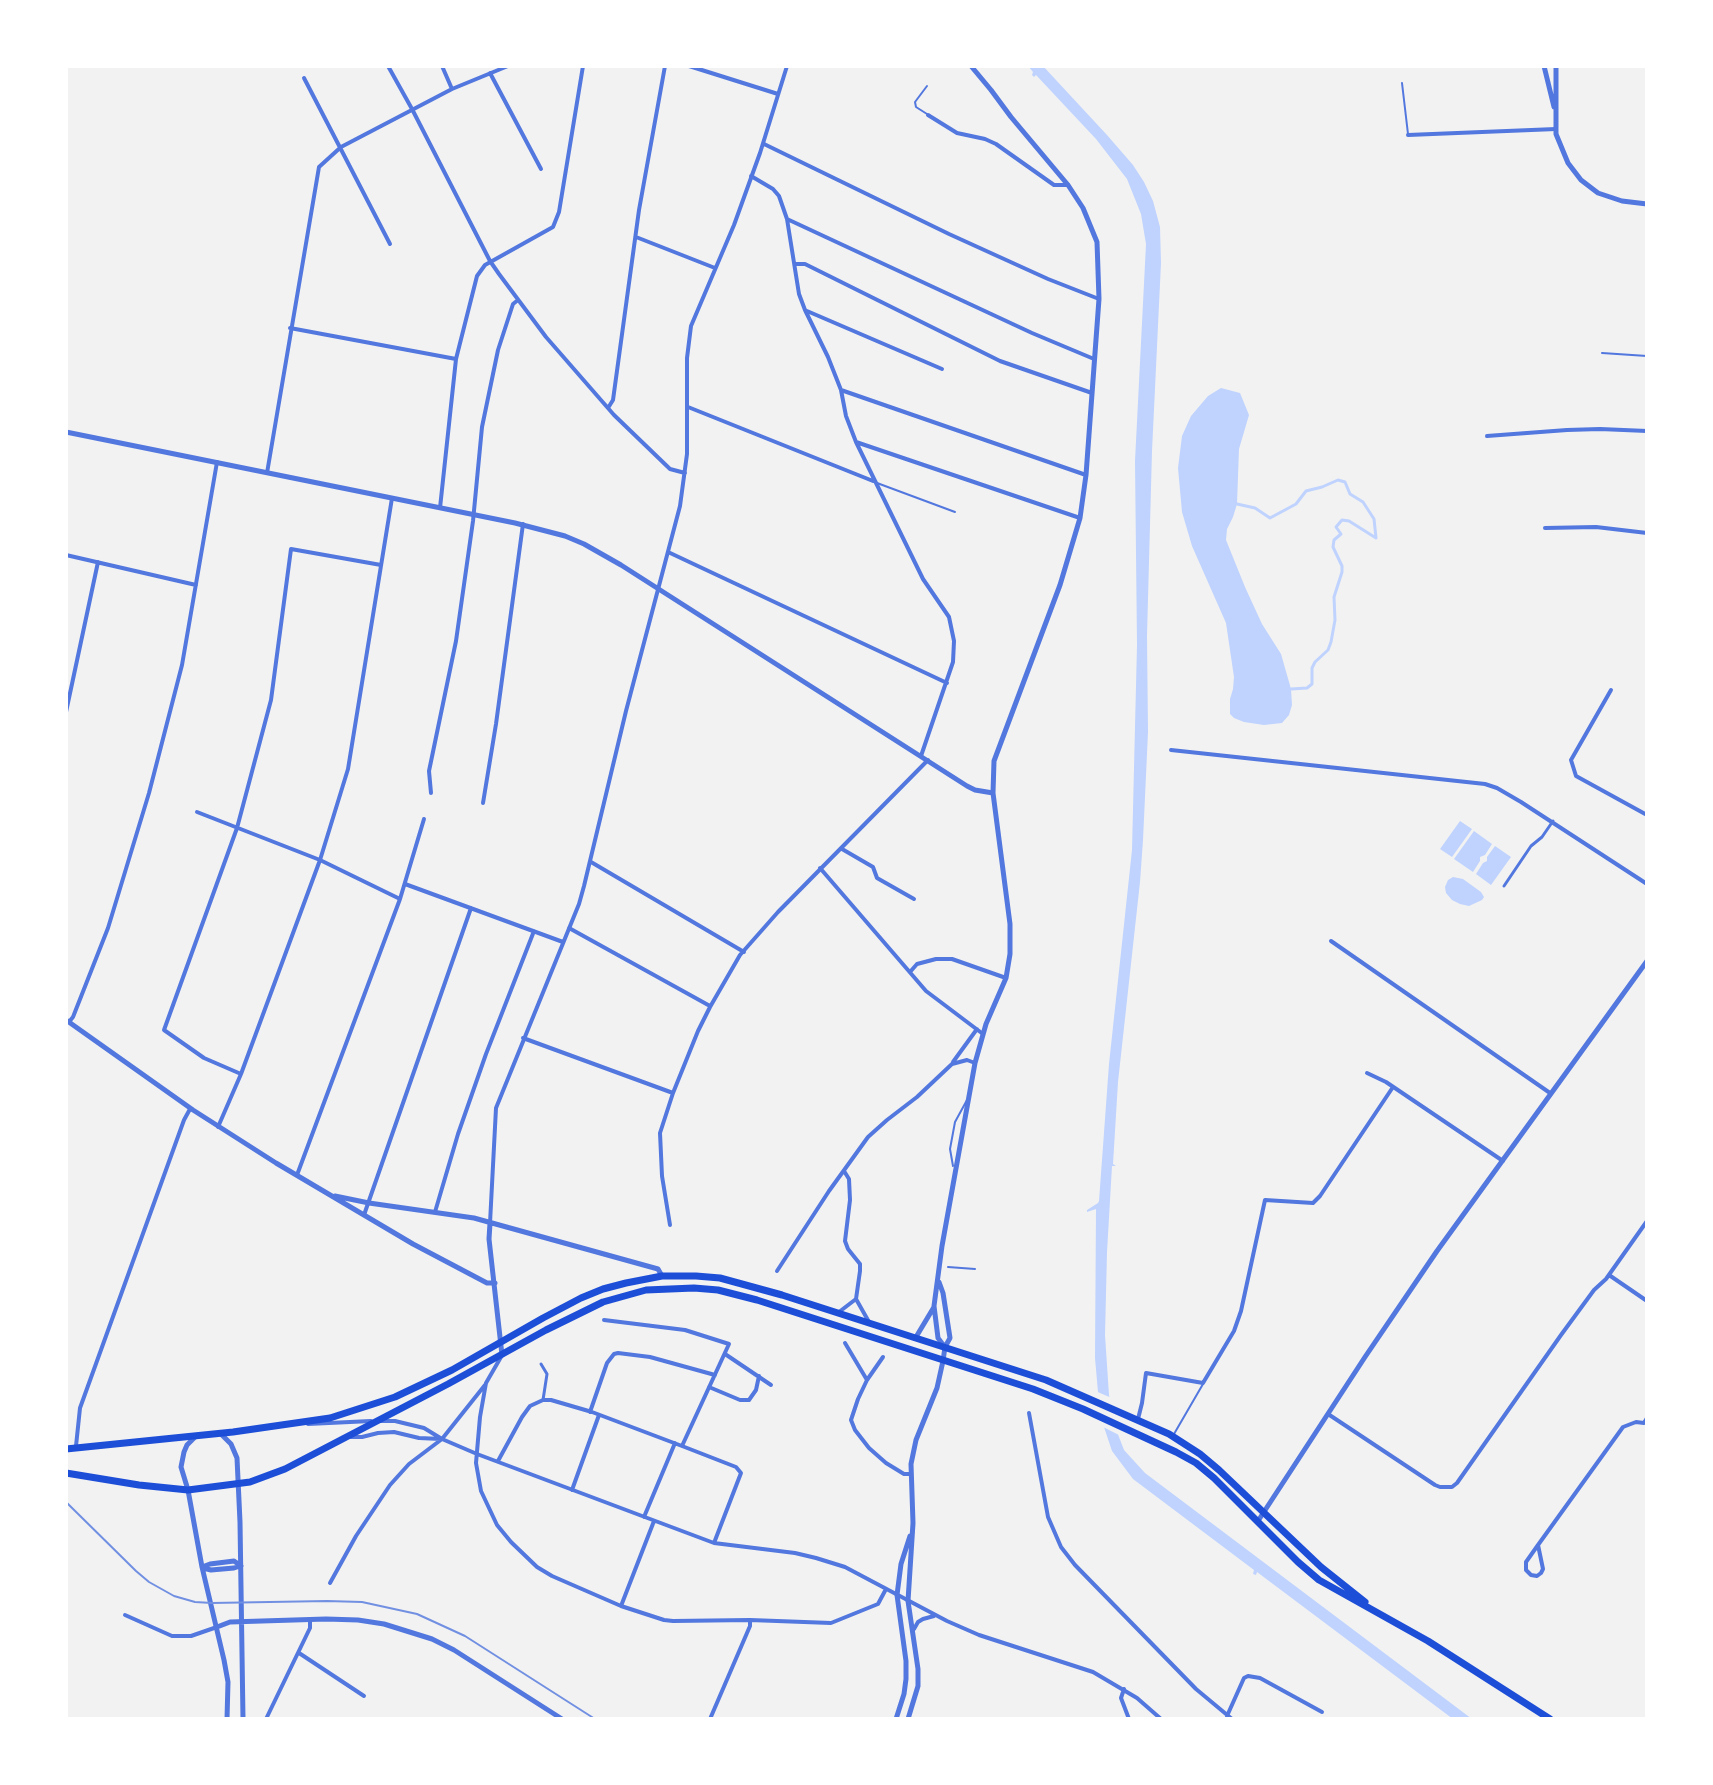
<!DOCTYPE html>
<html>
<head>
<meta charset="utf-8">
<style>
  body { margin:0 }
  #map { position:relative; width:1713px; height:1785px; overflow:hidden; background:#f2f2f2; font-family:"PT Serif",serif }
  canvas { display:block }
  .frame { position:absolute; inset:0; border:68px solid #fff; pointer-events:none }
</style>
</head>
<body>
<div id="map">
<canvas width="1713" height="1785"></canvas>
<div class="frame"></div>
</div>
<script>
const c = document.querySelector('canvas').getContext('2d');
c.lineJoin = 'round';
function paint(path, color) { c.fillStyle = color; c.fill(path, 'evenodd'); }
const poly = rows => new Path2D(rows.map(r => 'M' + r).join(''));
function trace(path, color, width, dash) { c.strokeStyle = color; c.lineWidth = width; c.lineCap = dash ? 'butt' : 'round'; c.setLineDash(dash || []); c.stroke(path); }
paint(poly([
  [1028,66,1043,66,1107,135,1133,165,1144,182,1153,201,1160,227,1161,263,1152,451,1147,636,1148,732,1143,840,1140,882,1118,1082,1113,1164,1116,1166,1112,1166,1107,1252,1105,1335,1109,1395,1114,1424,1124,1450,1145,1473,1472,1719,1453,1719,1257,1572,1256,1575,1253,1574,1254,1570,1133,1479,1112,1451,1100,1415,1095,1358,1096,1209,1087,1212,1087,1210,1098,1203,1099,1201,1109,1064,1132,850,1137,645,1135,461,1146,244,1141,214,1127,179,1096,139,1036,75,1034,77,1032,75,1033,72],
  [1221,388,1240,393,1249,415,1239,449,1237,504,1233,517,1227,529,1226,540,1245,587,1262,624,1281,654,1291,689,1292,705,1289,715,1282,723,1264,725,1244,722,1234,718,1230,714,1230,699,1233,689,1234,677,1226,623,1192,546,1182,512,1178,468,1182,436,1191,416,1208,396],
  [1460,821,1472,829,1452,857,1440,849],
  [1474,831,1492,844,1485,855,1480,857,1480,861,1473,872,1454,859],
  [1495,846,1511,857,1491,885,1476,874,1483,863,1487,861,1487,857],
  [1453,877,1463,879,1481,892,1484,897,1482,900,1469,906,1460,904,1452,900,1446,893,1445,887,1448,880]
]), '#bfd3fe');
paint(poly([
  [1093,1390,1114,1399,1118,1423,1123,1437,1099,1425]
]), '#f2f2f2');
trace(poly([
  [1237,504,1255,508,1270,518,1296,504,1306,491,1322,487,1338,480,1345,482,1350,494,1363,502,1374,519,1376,538],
  [1291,689,1307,688,1312,684,1312,668,1315,662,1328,650,1331,642,1335,620,1334,597,1342,572,1342,566,1333,547,1334,540,1341,534,1336,527,1342,520,1349,521,1376,538]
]), '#bfd3fe', 3);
trace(poly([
  [1402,83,1408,134],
  [927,86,915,102,916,107,927,114],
  [1602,353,1647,356],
  [877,483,955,512],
  [953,1166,950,1149,955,1122,967,1100],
  [948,1267,975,1269],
  [1174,1434,1203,1384]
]), '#5277de', 2);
trace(poly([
  [1504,886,1531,846,1542,837,1553,821],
  [541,1364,547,1374,543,1400]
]), '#5277de', 3);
trace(poly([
  [388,66,412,109,490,261,499,274,546,337,614,415,670,469,685,473],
  [442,66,452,89],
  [689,66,778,94],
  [490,73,541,169],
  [304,78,390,244],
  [928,115,957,133,985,139,996,144,1054,185,1068,185],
  [1408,135,1556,129],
  [764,144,949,234,1048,279,1099,299],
  [751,176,773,189,779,196,787,219,799,294,805,310,828,357,841,390,846,416,856,442,923,579,949,617,954,641,953,662,921,756],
  [787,219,1032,333,1094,359],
  [636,237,715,268],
  [795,264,805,264,1000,361,1092,393],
  [807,311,942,369],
  [290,328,456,359],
  [841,390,1086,475],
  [688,407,873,481],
  [608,408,613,400,639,210,665,66],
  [1487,436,1567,430,1600,429,1647,431],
  [856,442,1080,518],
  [267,473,319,167,341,147,452,89,508,66],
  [440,508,456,359,477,276,485,265,553,227,559,212,583,66],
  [1545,528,1596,527,1647,533],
  [668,552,947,683],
  [66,555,196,585],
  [1611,690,1571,760,1576,776,1647,815],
  [66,712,98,562],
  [1171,750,1485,784,1497,788,1521,802,1647,884],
  [431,793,429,771,456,641,473,521,482,427,498,350,513,304,518,300],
  [483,803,496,724,523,524],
  [197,812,320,860,400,899],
  [842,849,873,867,877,878,914,899],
  [591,862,744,952],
  [820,868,926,991,983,1034],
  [405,884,563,942],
  [569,928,710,1006],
  [1331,941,1550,1093],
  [910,972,917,964,936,959,952,959,1006,978],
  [69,1022,73,1017,108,928,149,793,182,665,217,462],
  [523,1038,673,1093],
  [953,1062,977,1029],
  [1367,1073,1386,1082,1503,1161],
  [241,1074,204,1058,164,1030,237,828,271,700,291,549,381,565],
  [218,1127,241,1074,320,860,348,769,392,498],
  [844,1171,849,1179,850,1200,845,1241,848,1249,860,1264,860,1271,856,1299,869,1322],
  [297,1175,400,899,424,819],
  [435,1212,458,1134,486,1054,534,931],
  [364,1215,471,908],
  [490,1223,496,1108,579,904,584,886,626,711,680,506,687,454,687,358,691,326,734,225,760,153,787,66],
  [670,1225,662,1176,660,1133,673,1093,698,1031,710,1007,740,955,778,912,928,760],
  [777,1271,829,1191,868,1137,887,1120,917,1097,952,1064,967,1060,975,1063],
  [1609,1275,1647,1301],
  [839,1312,856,1299],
  [604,1320,685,1330,729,1344,682,1446],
  [845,1343,867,1380],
  [725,1354,771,1385],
  [501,1357,486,1383,480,1417,476,1463,481,1491,497,1525,511,1542,537,1567,552,1576,621,1606,664,1620,673,1621,750,1620,831,1623,878,1604,886,1589],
  [883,1357,867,1380,858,1399,851,1420,855,1430,869,1448,886,1463,904,1474,910,1474],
  [709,1387,740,1400,749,1400,756,1390,759,1376],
  [590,1412,607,1363,614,1354,618,1353,650,1357,715,1375],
  [1029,1413,1048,1517,1061,1547,1075,1565,1196,1689,1232,1719],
  [1328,1414,1435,1485,1440,1487,1452,1487,1457,1483,1561,1335,1594,1290,1606,1279,1647,1221],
  [1138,1419,1142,1403,1146,1373,1203,1383,1234,1331,1241,1311,1265,1200,1313,1203,1320,1196,1393,1087],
  [380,1421,395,1421,424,1428,442,1439,477,1454,714,1543,795,1553,816,1558,845,1567,947,1621,979,1635,1093,1672,1137,1698,1161,1719],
  [308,1424,371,1421],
  [351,1437,362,1437,378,1433,394,1432,419,1438,441,1439],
  [76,1446,80,1408,184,1120,190,1109],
  [498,1461,522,1417,530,1406,543,1400,551,1400,592,1412,682,1446,736,1467,741,1473,714,1543],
  [572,1490,599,1415],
  [644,1517,675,1443],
  [1538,1545,1526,1562,1526,1570,1531,1575,1537,1576,1541,1573,1543,1569,1538,1545,1623,1427,1636,1422,1644,1423,1647,1418],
  [330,1583,356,1536,390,1485,409,1464,442,1439,485,1385],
  [621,1606,654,1521],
  [125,1615,172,1636,191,1636,217,1627],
  [914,1629,918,1622,923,1619,934,1616],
  [299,1653,364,1696],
  [1124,1689,1121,1698,1129,1719],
  [1227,1716,1244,1678,1248,1676,1260,1678,1322,1712],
  [266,1719,310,1628,310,1619],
  [710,1719,750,1626,750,1620]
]), '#5277de', 4);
trace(poly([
  [1544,66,1554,107],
  [1556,66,1556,134,1568,163,1581,180,1598,193,1622,201,1647,204],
  [66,432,515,523,565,536,584,544,621,565,967,786,975,790,993,793],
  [66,1020,193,1110,276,1163,413,1244,487,1283,495,1283],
  [335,1196,369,1203,474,1218,658,1269,662,1276],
  [490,1223,489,1239,502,1355],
  [916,1337,934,1307],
  [944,1346,938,1338,934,1306,942,1246,975,1063,986,1024,1006,978,1010,954,1010,924,993,793,994,761,1060,585,1080,518,1086,475,1099,299,1097,242,1083,208,1068,185,1011,117,991,90,971,66],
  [221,1434,231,1444,237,1458,240,1522,243,1719],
  [196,1436,187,1445,184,1452,181,1467,188,1490,202,1567,224,1660,228,1682,227,1719],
  [1258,1521,1365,1357,1437,1251,1647,961],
  [202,1567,210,1564,234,1561,241,1566],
  [203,1568,211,1570,234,1568,240,1566],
  [217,1627,230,1622,326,1619,358,1620,384,1624,432,1639,454,1650,562,1719],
  [896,1719,904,1694,906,1679,906,1661,897,1595,901,1564,910,1536],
  [908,1719,918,1686,918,1669,908,1601,913,1523,911,1464,916,1440,937,1388,943,1361,945,1347,950,1338,943,1293,939,1282]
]), '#5277de', 5);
trace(poly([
  [66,1449,233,1432,330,1418,395,1397,452,1370,543,1318,581,1298,603,1289,626,1283,662,1276,696,1276,720,1278,782,1295,1046,1380,1169,1434,1200,1454,1219,1470,1321,1567,1365,1602],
  [66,1473,139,1485,188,1490,250,1482,285,1469,448,1384,546,1330,603,1302,646,1290,694,1288,718,1290,757,1300,1033,1389,1083,1409,1176,1452,1196,1463,1214,1478,1298,1562,1319,1580,1428,1641,1550,1719]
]), '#1d4ed8', 7);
trace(poly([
  [66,1502,136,1571,149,1582,174,1596,195,1602,212,1603,327,1601,362,1602,417,1614,465,1636,595,1719]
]), '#7290e2', 2);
</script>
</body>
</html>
